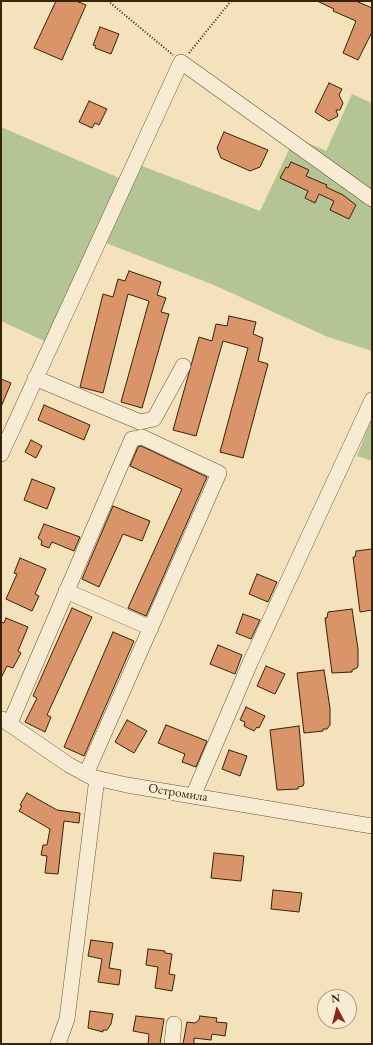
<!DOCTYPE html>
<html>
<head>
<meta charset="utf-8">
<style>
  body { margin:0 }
  #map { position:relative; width:373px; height:1045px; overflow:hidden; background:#f3e2bb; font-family:"EB Garamond",serif }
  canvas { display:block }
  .frame { position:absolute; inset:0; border:2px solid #362408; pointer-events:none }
  .north { position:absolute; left:317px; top:989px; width:40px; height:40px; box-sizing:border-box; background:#f7ecd3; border:1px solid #aa9c82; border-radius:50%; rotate:353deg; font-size:11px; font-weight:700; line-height:16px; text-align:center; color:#362408 }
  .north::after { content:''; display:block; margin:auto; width:14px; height:18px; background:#8f2418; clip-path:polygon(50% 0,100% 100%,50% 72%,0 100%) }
</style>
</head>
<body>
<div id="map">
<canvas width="373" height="1045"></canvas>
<div class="frame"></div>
<div class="north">N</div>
</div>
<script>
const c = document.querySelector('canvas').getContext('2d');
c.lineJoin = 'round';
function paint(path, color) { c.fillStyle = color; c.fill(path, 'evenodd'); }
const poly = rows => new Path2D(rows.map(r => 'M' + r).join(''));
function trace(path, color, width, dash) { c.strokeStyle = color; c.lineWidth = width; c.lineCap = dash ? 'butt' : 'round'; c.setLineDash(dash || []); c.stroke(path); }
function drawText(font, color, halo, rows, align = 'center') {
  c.font = font + ' "EB Garamond",serif'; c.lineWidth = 3.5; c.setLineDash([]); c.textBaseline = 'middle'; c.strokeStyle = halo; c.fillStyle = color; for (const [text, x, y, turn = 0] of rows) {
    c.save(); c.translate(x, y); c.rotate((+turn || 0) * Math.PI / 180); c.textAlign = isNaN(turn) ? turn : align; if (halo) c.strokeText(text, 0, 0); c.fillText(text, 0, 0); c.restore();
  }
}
paint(poly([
  [352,94,372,103,372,351,328,337,214,285,106,243,53,345,1,321,1,127,126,181,134,163,260,211,295,137,326,151],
  [372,417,372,461,357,456]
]), '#b5c495');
const building = poly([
  [56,1,76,1,86,5,62,60,34,48,56,1],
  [317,1,356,1,372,8,372,32,358,60,343,53,356,21,333,11,334,9,317,1],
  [100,27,119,34,111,54,95,48,96,46,93,45,100,27],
  [329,83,342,89,339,95,343,103,340,110,336,110,338,116,329,121,315,112,329,83],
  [89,101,107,109,99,125,95,123,92,128,79,122,89,101],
  [224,132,268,150,260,167,250,171,221,158,217,148,224,132],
  [291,162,309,170,306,176,327,185,326,187,343,195,356,205,349,219,330,210,334,201,319,194,315,203,305,198,308,191,280,178,286,167,288,168,291,162],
  [129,271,161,282,157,295,166,298,161,312,169,314,142,408,121,402,149,301,128,294,103,393,80,387,103,294,113,297,118,279,125,281,129,271],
  [229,316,256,322,253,334,263,338,258,361,268,364,243,458,220,452,248,348,223,341,196,436,173,430,199,337,212,341,216,324,227,326,229,316],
  [1,379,11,383,1,407,1,379],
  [44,405,90,425,84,440,38,420,44,405],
  [31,440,42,446,36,458,25,452,31,440],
  [141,446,207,477,146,616,128,608,182,489,130,466,138,447,141,446],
  [32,479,55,488,47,509,24,500,32,479],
  [113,506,150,521,142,541,123,534,99,587,82,579,113,506],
  [44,524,80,537,74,551,52,542,49,548,41,545,42,541,38,538,44,524],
  [372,549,372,610,360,612,353,557,355,557,356,551,372,549],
  [20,558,46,569,35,594,39,596,32,611,6,599,17,574,14,573,20,558],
  [257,574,277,582,268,602,249,594,257,574],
  [72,608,92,617,47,715,51,717,45,732,25,722,37,698,33,696,72,608],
  [352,609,358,649,358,666,357,668,352,670,352,672,332,673,325,618,327,618,328,612,352,609],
  [243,614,260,620,251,639,236,633,243,614],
  [6,618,28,627,18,651,21,653,13,668,7,666,1,678,1,622,4,623,6,618],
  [113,632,134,641,84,756,64,747,113,632],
  [218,645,242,655,235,674,210,664,218,645],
  [266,666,285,674,275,694,257,686,266,666],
  [324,670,330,708,330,725,327,729,323,729,323,731,304,733,297,673,324,670],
  [246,707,265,716,259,728,257,727,254,731,244,726,245,722,240,720,246,707],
  [127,720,147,731,134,753,115,742,127,720],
  [166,725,207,741,196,767,182,762,185,754,158,743,166,725],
  [299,726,304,783,303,786,298,787,298,789,277,790,270,730,299,726],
  [229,750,247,756,240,776,222,769,229,750],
  [27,793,57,810,80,813,79,823,64,821,58,874,45,873,47,856,41,855,43,845,47,845,50,829,19,811,22,806,20,805,27,793],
  [214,853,244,856,241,881,211,878,214,853],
  [273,890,302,893,299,912,271,909,273,890],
  [91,940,113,943,109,968,121,970,119,985,98,982,102,959,88,956,91,940],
  [148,949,165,951,165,953,172,954,169,974,175,975,172,991,155,988,158,967,146,965,148,949],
  [90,1011,113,1014,111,1024,107,1030,103,1030,103,1032,88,1028,90,1011],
  [136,1016,164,1019,160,1044,148,1044,149,1034,133,1031,136,1016],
  [200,1016,217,1018,216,1022,227,1023,225,1036,212,1034,211,1040,194,1038,194,1044,183,1044,187,1022,195,1023,199,1020,200,1016]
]);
paint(building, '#d99469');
trace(building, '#362408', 1);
const minor = poly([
  [35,378,140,422,154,419,183,366],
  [1,454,181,62,372,199],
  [66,591,151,628],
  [2,719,69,765,91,777,127,785,372,826],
  [10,723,132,439,142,437,219,473,86,774],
  [193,796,250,663,372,400],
  [58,1044,67,1019,97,778],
  [172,1044,174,1024]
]);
trace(minor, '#655435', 16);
trace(poly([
  [108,1,173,55],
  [189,53,231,1]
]), '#362408', 2, [1, 2]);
trace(minor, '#f7ecd3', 15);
drawText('13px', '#362408', '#f7ecd3', [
  ["Остромила",178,793,9]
]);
</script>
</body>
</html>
